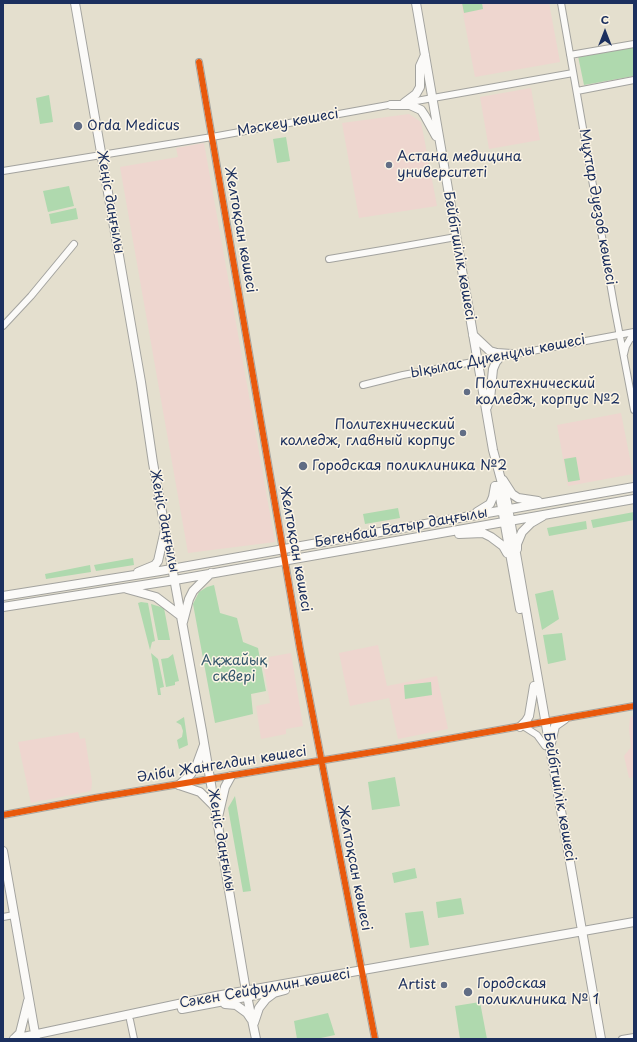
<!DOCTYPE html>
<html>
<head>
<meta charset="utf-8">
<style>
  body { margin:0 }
  #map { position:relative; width:637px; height:1042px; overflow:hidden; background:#e4dfce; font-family:"Playpen Sans",sans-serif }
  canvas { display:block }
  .frame { position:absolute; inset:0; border:4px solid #1b2f5e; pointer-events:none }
  .north { position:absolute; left:585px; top:12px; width:40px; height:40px; -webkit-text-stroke:3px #fcf5e5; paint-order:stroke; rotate:0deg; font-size:11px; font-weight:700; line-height:16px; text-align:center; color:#1b2f5e }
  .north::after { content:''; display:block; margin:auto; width:14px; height:18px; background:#1b2f5e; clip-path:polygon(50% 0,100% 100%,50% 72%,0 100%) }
</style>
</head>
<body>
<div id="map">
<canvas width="637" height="1042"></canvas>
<div class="frame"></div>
<div class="north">С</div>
</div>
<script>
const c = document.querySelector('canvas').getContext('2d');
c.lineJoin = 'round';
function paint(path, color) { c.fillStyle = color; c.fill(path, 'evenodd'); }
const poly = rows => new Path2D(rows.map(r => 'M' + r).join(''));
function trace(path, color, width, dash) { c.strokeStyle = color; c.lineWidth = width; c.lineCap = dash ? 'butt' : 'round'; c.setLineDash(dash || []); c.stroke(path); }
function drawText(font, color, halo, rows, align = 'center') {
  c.font = font + ' "Playpen Sans",sans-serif'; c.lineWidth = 3; c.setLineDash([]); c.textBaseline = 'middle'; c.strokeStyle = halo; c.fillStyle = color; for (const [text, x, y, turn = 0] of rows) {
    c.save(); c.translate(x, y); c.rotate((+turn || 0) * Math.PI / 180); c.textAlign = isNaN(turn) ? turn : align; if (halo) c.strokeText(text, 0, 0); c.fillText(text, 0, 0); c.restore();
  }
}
paint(poly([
  [461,3,549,3,560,62,475,77],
  [531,88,540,140,489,149,480,97],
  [409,114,421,122,437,206,359,218,342,123],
  [204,143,275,542,188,553,120,167,178,157,176,148],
  [621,413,633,474,568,486,557,425],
  [378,645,387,686,437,676,448,729,398,739,389,698,350,706,339,653],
  [291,653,303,726,286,729,286,734,261,739,256,706,270,703,263,663,269,662,269,657],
  [634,716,634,777,629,778,624,756,631,747,629,729,630,717],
  [78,732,80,739,85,738,92,782,91,791,31,803,18,742]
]), '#eed6cf');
paint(poly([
  [462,3,482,3,483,9,464,13],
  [634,46,634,76,584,85,578,56],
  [49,95,53,122,40,124,36,98],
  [286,137,290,161,277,163,273,139],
  [69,186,74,206,48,212,43,191],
  [76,208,78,219,51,224,49,214],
  [576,457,580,480,568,482,564,459],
  [398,508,400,518,365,524,363,514],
  [634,512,634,520,593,528,591,520],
  [586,521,587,529,549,536,547,528],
  [133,558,134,565,96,571,94,565],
  [90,565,91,572,46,579,45,574],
  [214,585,220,613,237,618,243,642,258,648,266,691,251,694,253,714,215,723,193,604,199,592,207,587],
  [553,590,559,619,542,630,535,594],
  [141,602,148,603,155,641,152,642,150,650,138,603],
  [151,604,164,608,170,640,158,640],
  [562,633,566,660,548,664,543,635],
  [151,653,158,659,164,687,160,688,161,695,158,695],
  [173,654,179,681,175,682,175,685,166,687,161,659,168,658],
  [431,682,432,695,405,699,404,685],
  [184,717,188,745,179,749,177,740,182,737,183,731,181,725,176,722],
  [395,777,400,806,372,810,368,782],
  [235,796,251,891,243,892,228,808],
  [415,868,417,878,394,883,392,873],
  [461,898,464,914,438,918,436,902],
  [423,911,429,945,410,948,405,913],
  [480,1002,487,1039,460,1039,455,1006],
  [328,1013,335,1035,316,1039,297,1039,294,1021]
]), '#afd9ae');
const minor = poly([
  [561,3,614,305,634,410],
  [570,55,634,44],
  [199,62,300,649,375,1039],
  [577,91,634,80],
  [405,103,573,73],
  [3,171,212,137,394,104],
  [329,259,394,248,456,237],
  [3,326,31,296,74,244],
  [624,354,626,346,630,339,634,336],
  [363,385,403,375,634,332],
  [523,726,537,735,545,746],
  [3,815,95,798,397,748,634,706],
  [3,917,14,915],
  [130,1020,134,1039],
  [622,1039,634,1037]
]);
const major = poly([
  [75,3,141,382,153,463,202,731,246,991,256,1039],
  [416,3,493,450,507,502,601,1039],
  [404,103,416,94,420,87,420,66,425,55],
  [391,105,410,105,421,110,425,116,436,136],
  [473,335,490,351,497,353,511,354],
  [487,407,490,399,493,369,496,362,501,356],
  [503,480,512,494,518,498,538,501],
  [498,486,520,609],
  [477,512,490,504,493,497,495,486],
  [459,534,483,533,491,537,503,546,507,553],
  [517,549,517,544,522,532,531,523,543,516],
  [138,572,155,565,158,561,165,530],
  [127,589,156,597,181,616],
  [3,596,160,571,634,487],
  [3,607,175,580,634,499],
  [183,622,189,599,193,591,211,573],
  [520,727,526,721,529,716,534,686],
  [551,743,555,726,565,719],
  [179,785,191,774,197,764,204,745],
  [179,785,200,792,215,807],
  [218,817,225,787,231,776],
  [3,851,36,1039],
  [225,1004,236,1005,247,1013,251,1019],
  [182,1009,277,991],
  [254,1023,259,1008,266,999,274,993,285,990],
  [14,1039,216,996,634,922],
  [14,1039,20,1033,28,1001]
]);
trace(minor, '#a3a39f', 8);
trace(major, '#a3a39f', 10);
trace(minor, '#fbfaf8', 6);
trace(major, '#fbfaf8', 8);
trace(poly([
  [199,62,300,649,375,1039],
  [3,815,95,798,397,748,634,706]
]), '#e8590c', 6);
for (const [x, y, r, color] of [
  [78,126,5,"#616d85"],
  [389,165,4,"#616d85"],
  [467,392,4,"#616d85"],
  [463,433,4,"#616d85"],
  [303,466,5,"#616d85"],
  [444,985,4,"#616d85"],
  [468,992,5,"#616d85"]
]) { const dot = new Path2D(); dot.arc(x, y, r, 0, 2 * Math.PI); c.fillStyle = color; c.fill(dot); trace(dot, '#fcf5e5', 1.5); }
drawText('14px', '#1b2f5e', '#fcf5e5', [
  ["Мәскеу көшесі",288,123,-10],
  ["Жеңіс даңғылы",110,202,80],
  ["Мұхтар Әуезов көшесі",597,207,80],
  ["Желтоқсан көшесі",240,230,80],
  ["Бейбітшілік көшесі",459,256,80],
  ["Ықылас Дүкенұлы көшесі",498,357,-11],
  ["Жеңіс даңғылы",164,521,79],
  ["Бөгенбай Батыр даңғылы",401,528,-10],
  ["Желтоқсан көшесі",295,549,80],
  ["Әліби Жангелдин көшесі",222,765,-9],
  ["Бейбітшілік көшесі",559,797,80],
  ["Жеңіс даңғылы",221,840,80],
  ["Желтоқсан көшесі",354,868,79],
  ["Сәкен Сейфуллин көшесі",265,989,-10]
]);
drawText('14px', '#1b2f5e', '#fcf5e5', [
  ["Orda Medicus",87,126],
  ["Астана медицина",397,157],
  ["университеті",397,173],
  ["Политехнический",475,384],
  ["колледж, корпус №2",475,400],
  ["Политехнический",455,425,"right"],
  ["колледж, главный корпус",455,441,"right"],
  ["Городская поликлиника №2",312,466],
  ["Городская",477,984],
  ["поликлиника № 1",477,1000],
  ["Artist",436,985,"right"]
], 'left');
drawText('14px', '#35586c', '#fcf5e5', [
  ["Ақжайық",234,661],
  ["сквері",234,677]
]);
</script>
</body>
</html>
